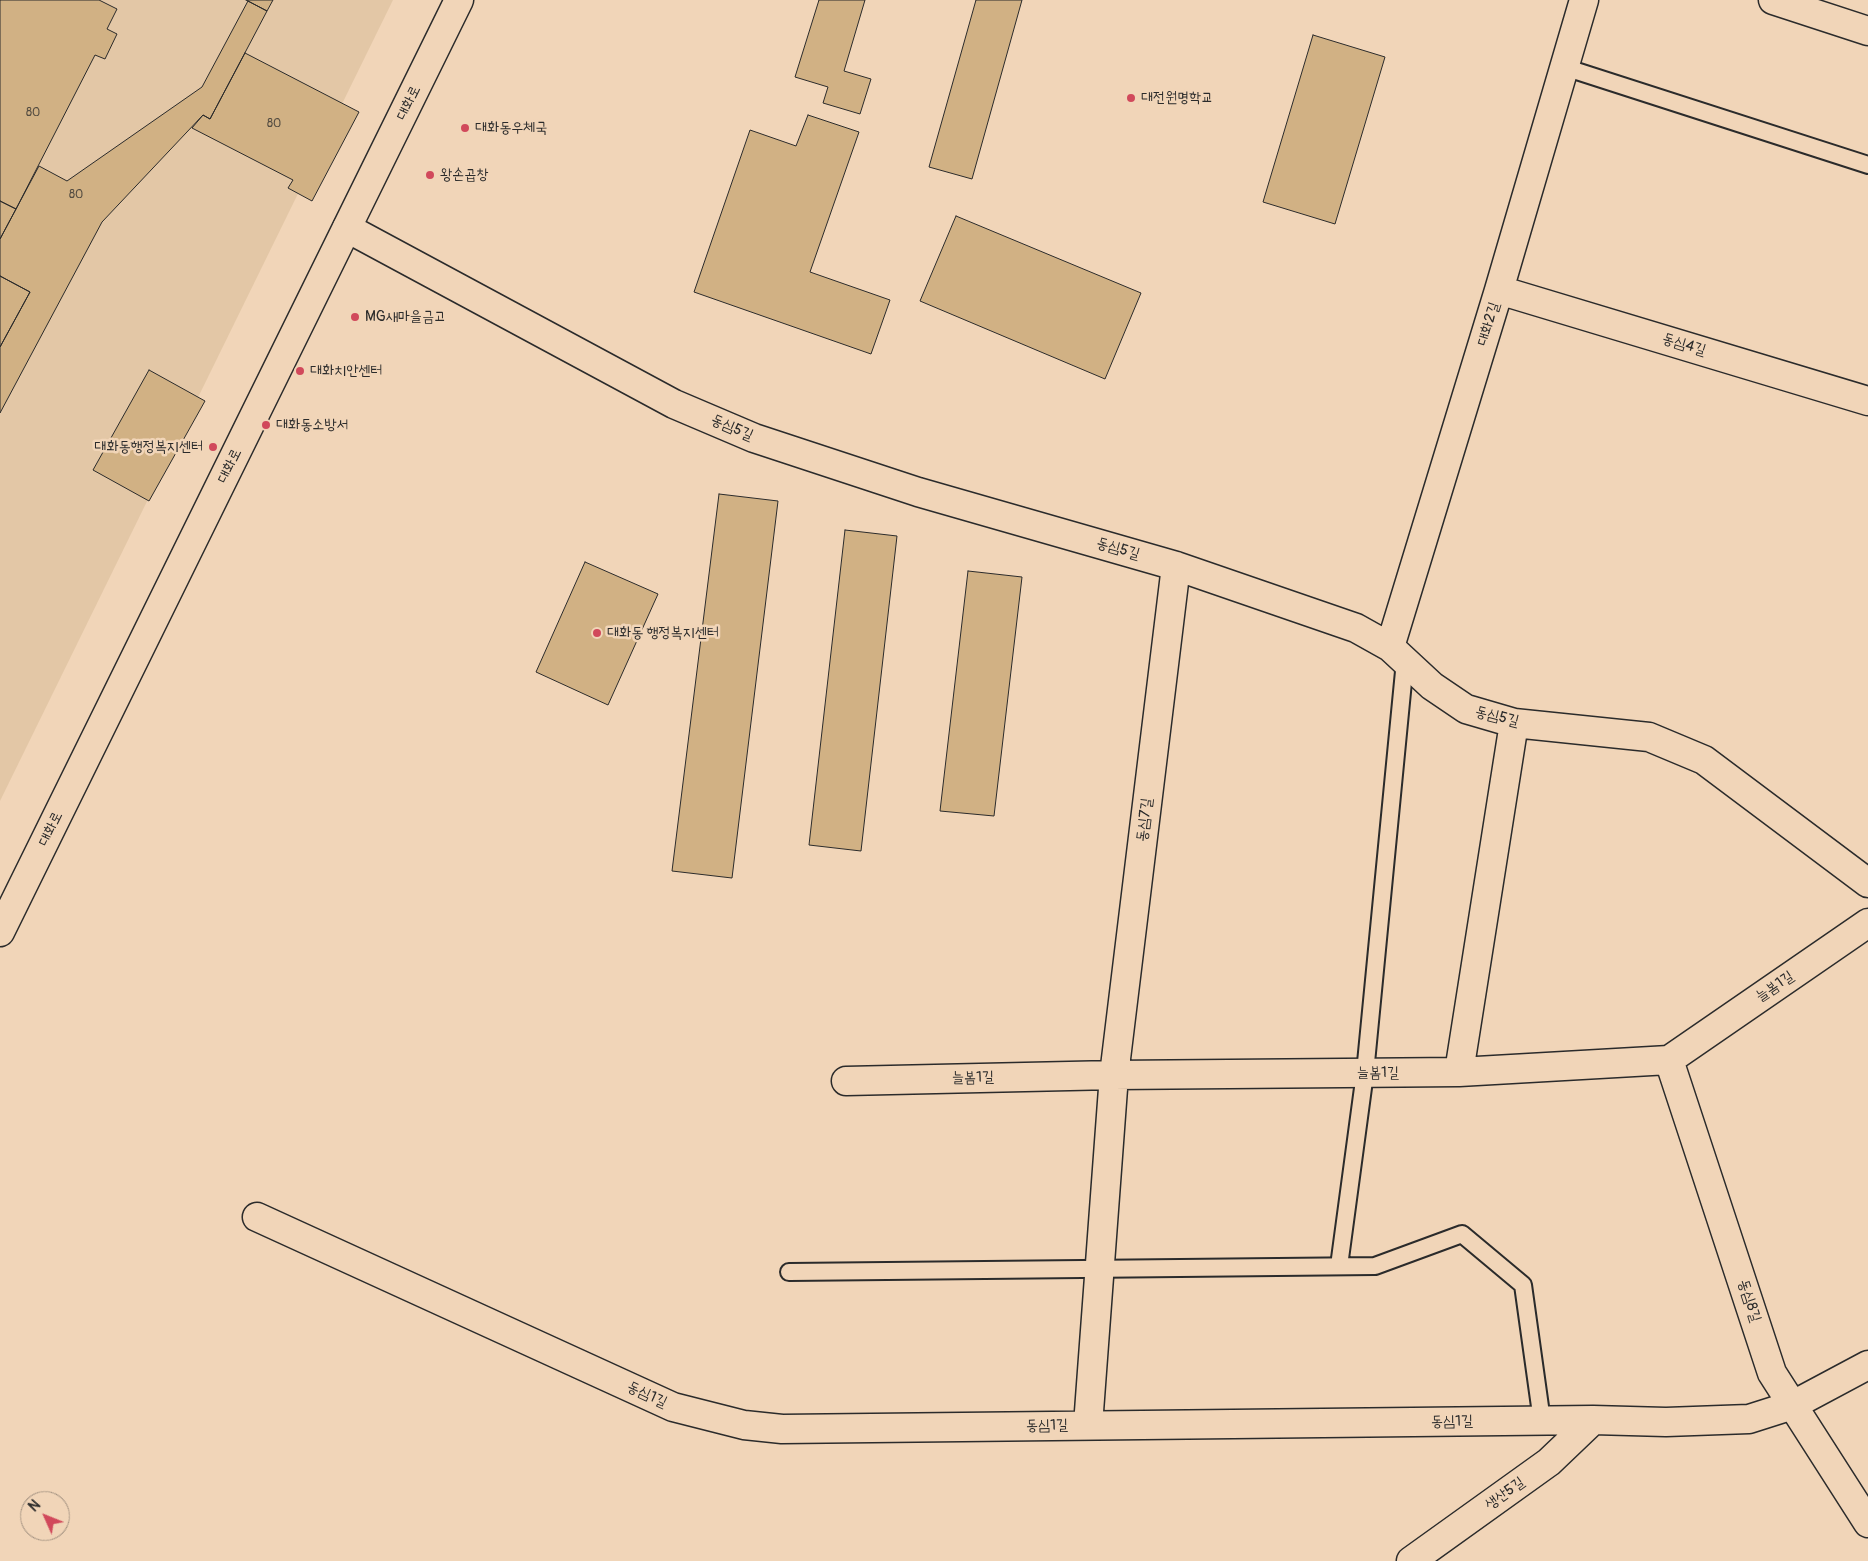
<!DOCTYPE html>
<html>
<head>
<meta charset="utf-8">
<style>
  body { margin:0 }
  #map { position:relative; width:1868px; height:1561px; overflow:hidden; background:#f1d5b8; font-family:Pangolin,sans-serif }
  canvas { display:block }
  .north { position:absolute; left:20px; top:1491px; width:50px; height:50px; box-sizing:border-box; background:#f1d5b8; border:1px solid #a29180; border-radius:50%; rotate:314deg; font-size:14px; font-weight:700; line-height:20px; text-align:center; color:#2b2b2b }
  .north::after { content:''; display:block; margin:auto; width:18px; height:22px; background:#d1495b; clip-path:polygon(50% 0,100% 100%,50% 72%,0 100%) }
</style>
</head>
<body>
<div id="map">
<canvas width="1868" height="1561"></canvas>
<div class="north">N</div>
</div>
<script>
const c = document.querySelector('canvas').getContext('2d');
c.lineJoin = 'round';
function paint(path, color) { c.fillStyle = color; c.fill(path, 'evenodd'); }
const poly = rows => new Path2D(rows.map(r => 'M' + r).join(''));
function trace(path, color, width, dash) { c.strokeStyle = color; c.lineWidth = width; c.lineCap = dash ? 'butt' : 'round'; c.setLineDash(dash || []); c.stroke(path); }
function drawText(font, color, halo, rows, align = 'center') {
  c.font = font + ' Pangolin,"Poor Story",sans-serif'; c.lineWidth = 5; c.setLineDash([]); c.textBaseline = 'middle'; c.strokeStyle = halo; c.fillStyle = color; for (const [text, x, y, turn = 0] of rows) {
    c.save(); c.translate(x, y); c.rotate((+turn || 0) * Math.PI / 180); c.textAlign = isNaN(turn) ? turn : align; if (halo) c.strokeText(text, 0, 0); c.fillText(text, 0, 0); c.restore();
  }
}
paint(poly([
  [0,0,393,0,0,801]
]), '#e3c7a6');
const building = poly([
  [0,0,99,0,117,9,107,29,117,34,105,59,95,55,16,209,0,201,0,0],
  [246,0,273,0,267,11,246,0],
  [819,0,865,0,844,71,871,79,860,114,823,103,828,87,795,77,819,0],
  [976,0,1022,0,972,179,929,167,976,0],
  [248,1,267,11,210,119,203,115,102,222,0,413,0,347,30,292,0,276,0,239,39,166,67,181,202,87,248,1],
  [1313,35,1385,57,1335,224,1263,202,1313,35],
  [245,53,359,112,312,201,288,188,293,180,192,128,203,115,210,119,245,53],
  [808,115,859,132,810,272,890,300,871,354,694,292,750,130,796,146,808,115],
  [0,201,16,209,0,239,0,201],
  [956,216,1141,293,1105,379,920,301,956,216],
  [0,276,30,292,0,347,0,276],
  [149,370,205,401,149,501,93,470,149,370],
  [719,494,778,501,732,878,672,871,719,494],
  [845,530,897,536,861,851,809,845,845,530],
  [585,562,658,594,608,705,536,672,585,562],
  [968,571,1022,577,994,816,940,811,968,571]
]);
paint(building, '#d1b184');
trace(building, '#2b2b2b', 1);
const service = poly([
  [1564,67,1868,165],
  [1339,1266,1365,1073,1405,661],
  [789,1272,1375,1266,1462,1234,1523,1285,1542,1421]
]);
const minor = poly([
  [1773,0,1868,31],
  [347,228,674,404,754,438,918,492,1176,566,1356,628,1390,647,1432,686,1466,709,1514,723,1649,737,1704,760,1868,883],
  [1499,290,1868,401],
  [1390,647,1499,290,1584,0],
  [1669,1060,1772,1373,1868,1523],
  [1459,1072,1514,723],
  [846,1081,1114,1075,1459,1072,1669,1060,1868,923],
  [257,1217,673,1407,744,1425,782,1429,1593,1420,1666,1422,1749,1419,1793,1405,1868,1365],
  [1088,1425,1114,1075,1176,566],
  [1411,1561,1549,1462,1593,1420]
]);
const secondary = poly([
  [0,932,459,0]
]);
trace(service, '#2b2b2b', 20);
trace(minor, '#2b2b2b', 31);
trace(secondary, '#2b2b2b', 31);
trace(service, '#f1d5b8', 16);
trace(minor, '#f1d5b8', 28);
trace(secondary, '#f1d5b8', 28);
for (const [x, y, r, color] of [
  [1131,98,5,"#d1495b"],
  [465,128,5,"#d1495b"],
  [430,175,5,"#d1495b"],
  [355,317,5,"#d1495b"],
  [300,371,5,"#d1495b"],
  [266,425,5,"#d1495b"],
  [213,447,5,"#d1495b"],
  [597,633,5,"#d1495b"]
]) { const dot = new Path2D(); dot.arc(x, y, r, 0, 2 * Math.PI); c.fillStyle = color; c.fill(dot); trace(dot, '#f1d5b8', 2); }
drawText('12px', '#544c41', null, [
  ["80",33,113],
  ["80",274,124],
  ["80",76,195]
]);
drawText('15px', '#2b2b2b', '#f1d5b8', [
  ["대전원명학교",1141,98],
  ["대화동우체국",475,128],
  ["왕손곱창",440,175],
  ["MG새마을금고",365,317],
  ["대화치안센터",310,371],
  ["대화동소방서",276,425],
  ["대화동행정복지센터",203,447,"right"],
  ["대화동 행정복지센터",607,633]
], 'left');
drawText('15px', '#2b2b2b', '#f1d5b8', [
  ["대화로",409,103,-64],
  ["대화2길",1489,324,-73],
  ["동심4길",1684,345,17],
  ["동심5길",732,428,23],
  ["대화로",230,466,-64],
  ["동심5길",1118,549,16],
  ["동심5길",1497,717,14],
  ["동심7길",1145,820,-83],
  ["대화로",51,829,-64],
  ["늘봄1길",1775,987,-34],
  ["늘봄1길",1378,1073],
  ["늘봄1길",973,1078,-1],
  ["동심8길",1749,1301,72],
  ["동심1길",647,1395,25],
  ["동심1길",1452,1422,-1],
  ["동심1길",1047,1426,-1],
  ["생산5길",1505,1494,-36]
]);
</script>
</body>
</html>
